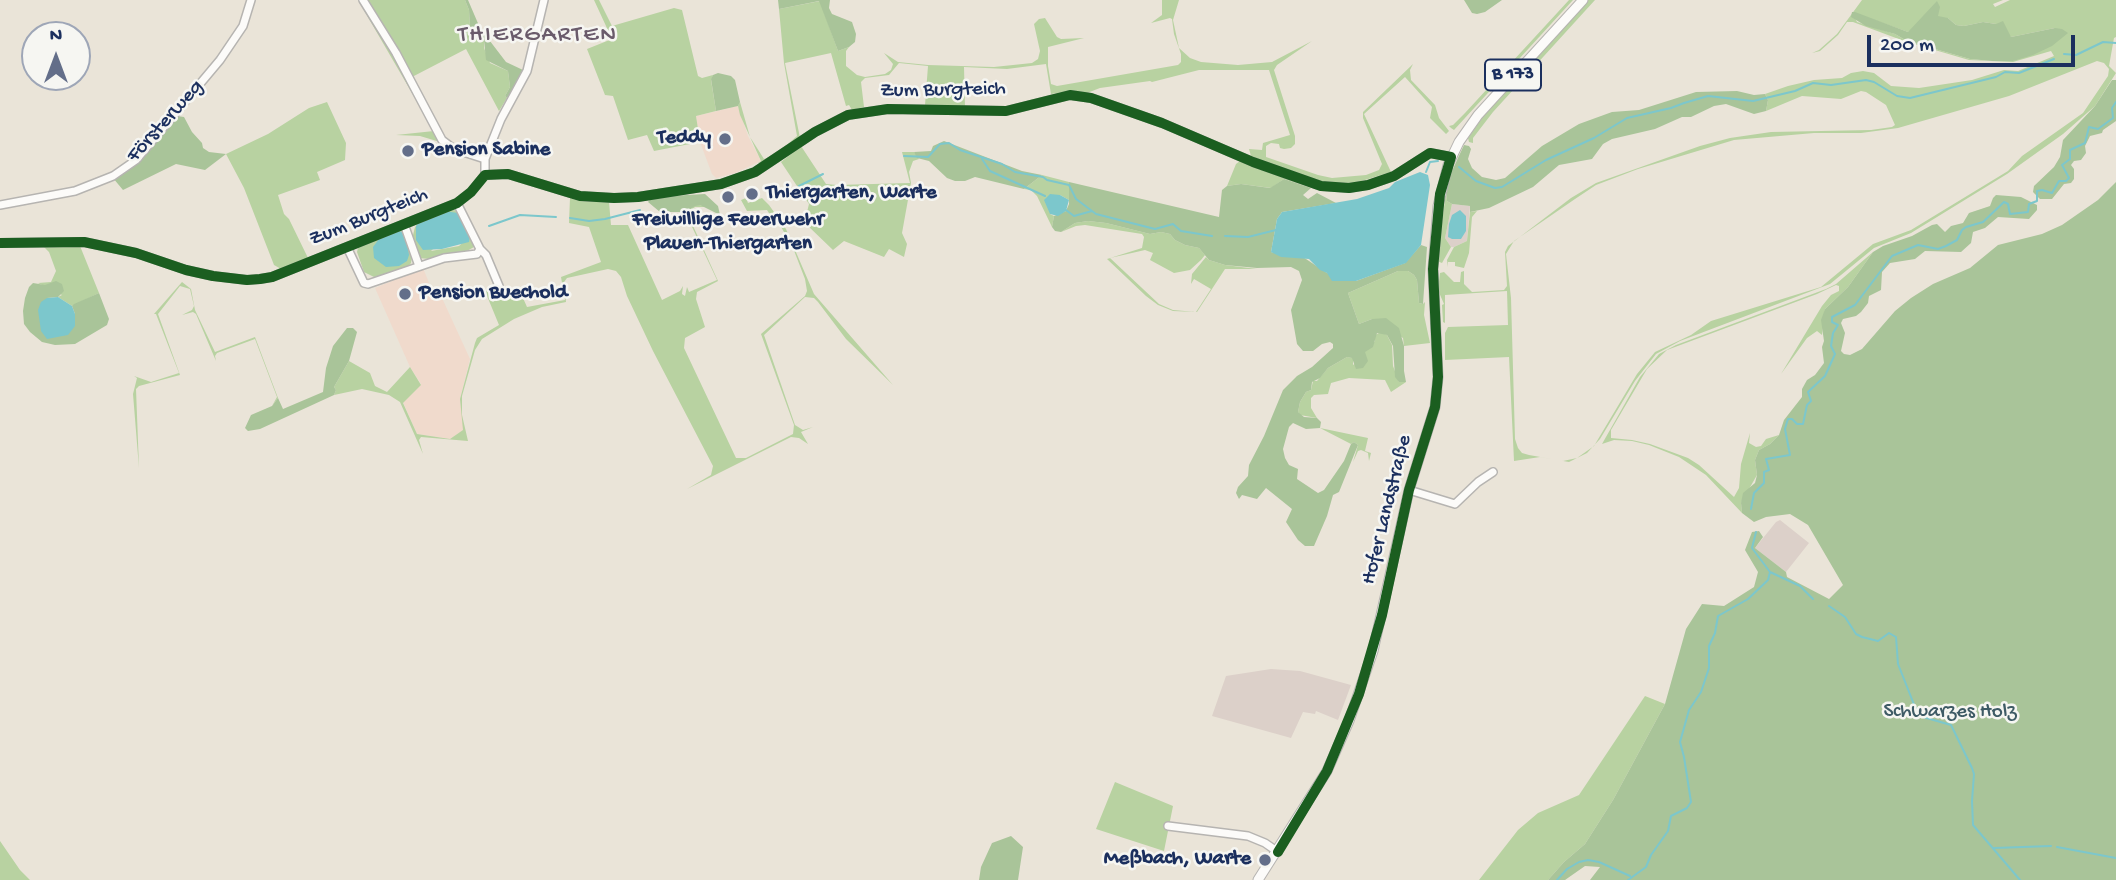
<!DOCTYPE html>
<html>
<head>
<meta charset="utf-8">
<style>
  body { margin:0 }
  #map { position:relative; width:2116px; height:880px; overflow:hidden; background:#eae4d8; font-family:"Gochi Hand",sans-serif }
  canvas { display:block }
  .north { position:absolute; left:21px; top:21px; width:70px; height:70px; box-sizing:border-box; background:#f6f6f2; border:2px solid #9ea6b7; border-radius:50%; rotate:0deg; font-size:19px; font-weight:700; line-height:28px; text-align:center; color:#1b2f5e }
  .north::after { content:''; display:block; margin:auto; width:24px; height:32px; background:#636e89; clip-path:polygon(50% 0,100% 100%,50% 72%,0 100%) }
  .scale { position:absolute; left:1867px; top:35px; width:208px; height:32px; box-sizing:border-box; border:4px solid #1b2f5e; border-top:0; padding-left:9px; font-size:21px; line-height:24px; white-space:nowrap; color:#1b2f5e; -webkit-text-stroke:5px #f6f6f2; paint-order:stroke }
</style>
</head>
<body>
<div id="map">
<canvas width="2116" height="880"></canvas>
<div class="north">N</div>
<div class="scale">200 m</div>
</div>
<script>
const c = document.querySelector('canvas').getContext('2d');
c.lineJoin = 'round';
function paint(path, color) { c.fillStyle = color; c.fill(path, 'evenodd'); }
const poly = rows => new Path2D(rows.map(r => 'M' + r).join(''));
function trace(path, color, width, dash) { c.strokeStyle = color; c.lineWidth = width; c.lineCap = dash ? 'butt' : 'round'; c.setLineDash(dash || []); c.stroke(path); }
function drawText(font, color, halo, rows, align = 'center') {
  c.font = font + ' "Gochi Hand",sans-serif'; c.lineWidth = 5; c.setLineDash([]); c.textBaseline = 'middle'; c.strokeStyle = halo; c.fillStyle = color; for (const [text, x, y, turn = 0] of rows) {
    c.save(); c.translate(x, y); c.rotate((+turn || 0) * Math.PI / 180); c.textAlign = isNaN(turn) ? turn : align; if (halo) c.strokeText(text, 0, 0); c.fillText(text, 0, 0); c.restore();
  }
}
paint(poly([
  [738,106,748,136,761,161,735,173,716,178,712,174,700,142,696,116],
  [423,268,436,300,442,298,470,359,460,399,464,430,450,439,417,434,403,402,421,384,410,367,375,288]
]), '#f0dacc');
paint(poly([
  [1452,204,1470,206,1467,241,1454,247,1451,247,1445,238],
  [1780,520,1809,543,1786,572,1755,548,1776,522],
  [1271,669,1300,671,1351,685,1338,720,1316,711,1315,714,1303,712,1291,738,1212,716,1226,676]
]), '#dcd0c9');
paint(poly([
  [358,0,370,15,442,142,478,158,444,150,440,142,420,136,396,135,434,131],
  [366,0,465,0,469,10,470,27,484,40,484,48,490,63,508,71,510,87,505,96,507,98,499,111,466,49,412,77],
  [594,0,599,0,612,26,674,8,682,10,698,76,702,78,713,75,711,80,716,111,696,116,700,142,654,151,647,135,628,140,613,96,605,95,587,49,612,39],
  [1162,0,1179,0,1173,20,1179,48,1190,58,1201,62,1238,65,1272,62,1312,41,1277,65,1274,70,1295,136,1295,144,1291,148,1284,149,1280,148,1279,144,1271,143,1266,146,1266,157,1318,175,1332,178,1366,175,1379,170,1382,164,1363,118,1363,112,1413,64,1410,70,1411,80,1435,105,1439,118,1449,131,1446,134,1430,118,1432,107,1405,77,1364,114,1391,172,1355,183,1328,183,1314,181,1251,156,1249,149,1262,150,1263,143,1290,135,1269,70,1199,70,1152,82,1150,81,1100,88,1087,93,1071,91,1051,94,1046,64,1007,69,964,67,965,107,925,105,928,66,899,63,889,75,865,78,861,82,864,107,852,110,849,105,846,106,831,53,785,63,800,138,773,158,763,163,758,163,761,161,740,115,738,106,740,102,750,137,764,159,775,155,797,136,784,63,779,9,820,1,838,51,849,47,846,51,846,66,857,75,865,77,885,74,891,70,893,64,884,53,898,62,928,65,994,67,1032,63,1038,59,1040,51,1034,24,1039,19,1045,18,1057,37,1061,39,1084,38,1048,47,1048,66,1051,84,1057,86,1178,65,1181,62,1181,54,1174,34,1172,19,1170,18,1151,23,1162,15],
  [1569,0,1573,0,1454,130,1451,128,1449,126,1453,125,1465,113],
  [1588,0,1595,0,1493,112,1473,138,1473,143,1469,142,1468,138,1487,111],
  [1862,0,2003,0,1993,4,1995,7,2010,0,2116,0,2116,37,2114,38,2109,66,2116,73,2095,106,2063,134,2007,174,1911,233,1874,248,1830,284,1680,341,1656,354,1635,381,1600,439,1587,453,1569,462,1540,457,1514,461,1509,357,1445,360,1445,333,1448,327,1508,325,1507,291,1445,295,1445,323,1443,322,1442,305,1444,304,1438,290,1440,273,1444,272,1454,282,1460,282,1461,272,1464,271,1464,284,1472,292,1504,290,1507,286,1505,252,1508,246,1571,198,1596,183,1700,146,1730,138,1771,132,1871,130,1892,127,1895,125,1886,105,1866,92,1861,91,1841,99,1802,96,1766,111,1768,100,1765,94,1788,86,1814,80,1842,78,1851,73,1863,71,1874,73,1891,86,1919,88,1972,80,2004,70,2018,71,2054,56,2051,51,2013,62,1969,60,1904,41,1853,22,1847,22,1838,35,1820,51,1812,53,1819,50,1837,34],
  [1852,12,1908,32,1948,18,1956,25,1964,26,1983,22,1996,24,2011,37,2055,28,2013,61,1992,61,1970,59,1907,41,1895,34,1857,22],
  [2097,61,2104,63,2109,69,2108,76,2083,113,2022,156,2008,171,1911,230,1873,244,1821,287,1711,321,1691,335,1655,352,1637,374,1594,446,1577,458,1563,461,1529,455,1522,453,1518,448,1515,439,1511,298,1506,254,1514,241,1575,199,1596,185,1638,169,1734,140,1814,133,1861,133,1898,128,2009,96],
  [327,102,346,143,345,160,317,172,320,180,278,195,284,214,289,219,308,258,281,269,274,265,244,188,226,154,268,134,309,108],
  [801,146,826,184,837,185,910,183,902,152,914,152,919,159,913,161,909,172,911,183,902,233,907,244,904,257,889,249,884,257,844,241,833,250,807,225,806,216,809,204,781,162],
  [1241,160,1279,176,1311,188,1284,179,1271,188,1241,184,1227,186,1236,164],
  [1042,175,1069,182,1069,200,1060,195,1050,214,1054,216,1052,227,1037,196,1031,190,1024,189],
  [1446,192,1447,201,1452,204,1445,238,1451,247,1442,263,1437,261],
  [570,198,580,201,609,202,611,225,628,225,662,300,680,291,683,286,682,294,685,296,687,287,689,292,717,280,685,212,695,205,700,205,708,207,695,207,689,212,689,217,718,281,697,292,696,299,705,327,685,338,684,348,736,458,746,458,793,434,794,425,761,334,805,296,807,291,805,279,793,248,780,225,774,221,767,210,747,211,741,200,746,198,748,203,762,198,769,205,786,229,814,294,893,385,846,339,818,302,814,298,805,297,764,335,795,425,803,430,813,427,801,432,808,444,799,438,791,437,687,489,711,475,713,466,653,351,627,296,621,277,616,271,608,269,567,278,564,282,566,302,542,307,514,319,482,339,475,350,462,396,462,415,468,441,421,437,419,440,423,454,400,402,389,395,362,389,334,395,336,390,334,387,349,361,370,373,375,386,387,392,410,367,421,385,403,403,417,434,450,439,463,430,460,399,475,343,477,338,499,325,485,291,498,288,519,289,527,307,565,300,561,277,601,262,589,227,569,223],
  [446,209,453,209,464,218,431,251,459,246,470,236,474,247,465,252,429,259,419,258,412,239,415,227,423,219],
  [1477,211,1472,217,1469,253,1464,268,1455,266,1455,262,1448,262,1448,267,1447,260,1454,247,1467,241,1470,212],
  [1088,221,1106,223,1150,234,1161,232,1170,234,1175,240,1185,245,1199,248,1205,255,1201,260,1190,270,1174,273,1150,260,1153,253,1145,250,1110,258,1159,304,1173,310,1196,312,1211,289,1194,279,1191,284,1192,274,1206,257,1209,260,1225,265,1257,269,1225,269,1197,312,1173,311,1158,305,1146,296,1107,259,1142,248,1144,237,1142,234,1085,225,1076,226,1061,232,1075,223],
  [398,228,403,230,412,257,411,263,407,268,382,276,374,277,364,272,357,252,358,248,388,231],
  [45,244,80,246,99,293,72,306,58,297,62,295,38,283,51,282,56,271,49,252,44,247],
  [1873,252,1848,287,1825,309,1822,335,1817,331,1807,338,1781,374,1822,306,1831,295,1839,291,1839,286,1836,285,1817,294,1667,350,1647,369,1611,430,1611,438,1632,440,1650,444,1688,458,1699,465,1734,497,1739,488,1741,464,1750,433,1749,443,1756,447,1761,446,1766,439,1779,435,1770,444,1759,450,1755,460,1757,475,1741,503,1742,513,1706,475,1679,457,1649,445,1632,441,1614,440,1602,444,1640,377,1659,354,1676,345,1826,289,1836,284],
  [1398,271,1408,271,1414,275,1417,280,1419,303,1423,304,1425,302,1424,315,1430,343,1404,346,1403,338,1372,319,1359,324,1348,293],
  [182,282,191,289,195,310,215,352,255,337,278,398,272,406,277,397,255,339,217,353,215,356,216,361,196,314,193,312,182,315,192,310,194,306,190,289,180,286,158,314,180,375,139,386,136,389,139,468,133,394,137,378,134,376,151,382,179,373,156,314,154,314],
  [1381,332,1387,335,1392,345,1393,366,1399,382,1406,382,1391,392,1385,380,1349,378,1331,383,1328,394,1314,395,1311,398,1311,408,1317,418,1300,415,1298,412,1300,402,1306,392,1311,390,1313,381,1317,381,1328,368,1347,357,1353,358,1353,365,1365,356,1364,352,1375,341,1375,335],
  [1320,428,1368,438,1365,451,1371,453,1369,461,1368,453,1361,450,1358,451,1353,462,1358,445,1354,442,1351,444],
  [1645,696,1665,704,1613,800,1585,844,1564,862,1548,880,1479,880,1518,830,1538,813,1579,795],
  [1115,782,1173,806,1164,851,1096,829],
  [0,841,20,870,30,880,0,880]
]), '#b8d2a1');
paint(poly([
  [465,0,468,0,480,28,506,62,523,70,523,74,507,98,505,96,510,87,508,71,486,60,484,40,470,27,469,10],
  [778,0,830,0,829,8,832,14,852,22,856,34,855,42,849,47,838,51,819,1,779,9],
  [1464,0,1502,0,1485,12,1477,14,1472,13],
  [1937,1,1940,7,1938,16,1948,18,1956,25,1964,26,1983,22,1996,24,2003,21,2011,37,2055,28,2062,29,2068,33,2052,46,2033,55,2013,61,1992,61,1970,59,1907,41,1895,34,1866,26,1851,17,1852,12,1855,12,1908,32],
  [718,73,731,76,735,80,740,102,738,106,716,111,711,79,713,75],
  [2112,80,2116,80,2116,121,2103,130,2102,133,2090,136,2085,146,2086,153,2081,160,2074,161,2071,165,2074,169,2074,179,2071,183,2064,184,2052,199,2040,199,2033,192,2034,186,2054,167,2060,157,2063,140,2095,106],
  [1737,91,1754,95,1765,94,1768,100,1766,111,1754,114,1726,104,1714,106,1691,117,1682,117,1655,129,1612,139,1603,144,1592,159,1559,165,1533,187,1489,208,1470,212,1470,206,1452,204,1447,201,1446,192,1452,171,1464,145,1469,146,1471,149,1468,159,1472,168,1482,177,1496,180,1505,178,1542,146,1579,124,1612,112,1639,110,1696,92],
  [177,116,184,117,192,132,202,143,203,148,209,152,226,154,205,170,176,164,123,190,113,178],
  [944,141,1022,171,1042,175,1024,189,975,177,965,181,955,181,947,178,929,161,917,158,914,152,931,151,933,146],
  [1284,179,1311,188,1303,195,1308,199,1317,193,1336,203,1282,212,1277,219,1271,252,1290,257,1303,257,1327,273,1356,281,1405,263,1421,245,1427,247,1423,304,1419,303,1417,280,1414,275,1408,271,1398,271,1348,293,1359,324,1372,319,1386,318,1399,328,1404,346,1404,371,1406,382,1399,382,1395,377,1393,346,1387,335,1377,333,1373,347,1365,352,1368,361,1363,368,1356,369,1352,358,1347,357,1328,368,1320,378,1312,382,1311,390,1306,392,1300,402,1298,412,1304,417,1317,418,1321,422,1320,428,1306,429,1293,423,1289,427,1283,449,1285,458,1289,465,1298,469,1297,479,1318,493,1324,490,1344,461,1351,444,1354,442,1358,445,1339,492,1333,495,1327,516,1314,546,1305,546,1298,540,1286,522,1292,509,1266,488,1257,499,1242,495,1239,499,1236,493,1238,487,1248,476,1249,465,1264,436,1283,390,1297,376,1312,367,1333,348,1333,344,1330,342,1322,344,1313,351,1303,351,1297,344,1291,310,1302,280,1299,271,1291,267,1257,268,1225,265,1209,260,1199,248,1185,245,1175,240,1170,234,1161,232,1150,234,1106,223,1088,221,1075,223,1061,232,1055,231,1052,227,1054,216,1066,211,1069,204,1069,182,1219,217,1222,190,1227,186,1241,184,1270,188],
  [2116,182,2116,880,1590,880,1600,867,1585,866,1565,880,1548,880,1564,862,1585,844,1613,800,1665,704,1686,629,1702,604,1724,606,1754,587,1758,572,1745,550,1752,532,1759,531,1763,537,1755,548,1786,572,1787,577,1829,599,1843,585,1808,525,1790,514,1766,517,1754,522,1742,513,1741,503,1743,493,1755,483,1757,475,1755,460,1759,450,1770,444,1779,435,1784,420,1802,397,1802,389,1807,380,1815,375,1824,363,1822,347,1824,341,1821,320,1825,309,1848,287,1873,252,1883,246,1912,236,1932,225,1937,224,1945,232,1951,226,1963,223,1969,213,1990,206,1993,198,1996,195,2021,197,2037,205,2037,210,2029,219,1998,217,1985,228,1973,232,1971,243,1961,252,1925,251,1915,259,1890,263,1882,272,1881,290,1869,296,1868,303,1861,312,1856,316,1843,319,1841,323,1845,333,1841,351,1844,354,1850,355,1862,349,1895,311,1911,298,1933,284,1970,268,1998,245,2042,234,2062,225,2098,200],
  [705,194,718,206,720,215,700,205,695,206,685,212,660,212,648,202,652,197],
  [56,281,62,284,64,291,58,297,47,298,75,314,72,306,74,304,99,293,109,319,107,325,75,344,55,345,42,342,30,332,24,324,23,311,25,298,29,287,33,283,45,285],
  [347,328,353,328,357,332,349,361,334,387,336,390,334,395,260,429,248,431,245,428,251,415,272,406,278,398,283,409,323,392,326,368,333,346],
  [1011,836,1023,847,1018,880,979,880,981,867,992,843]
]), '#a9c499');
paint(poly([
  [1420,172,1428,175,1430,185,1421,245,1406,263,1356,281,1332,281,1327,273,1320,270,1309,259,1281,257,1271,252,1277,219,1282,212,1357,199,1389,188,1395,182],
  [1050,194,1060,195,1069,200,1066,211,1058,216,1050,214,1044,200],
  [1460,210,1466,216,1466,231,1461,239,1452,239,1448,237,1449,224,1452,215],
  [444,211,458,213,470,236,469,242,442,249,423,250,416,240,416,226,420,221],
  [398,231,403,232,406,237,409,255,407,261,399,266,386,267,374,258,373,247,379,239],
  [58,297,72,306,75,314,75,326,68,335,47,339,41,331,38,310,41,302,47,298]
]), '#7cc7cc');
trace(poly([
  [2064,54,2076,55,2103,42,2116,43],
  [904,156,928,157,940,144,949,143,960,150,1002,164,1015,172,1043,177,1047,180,1069,185,1076,199,1096,214,1155,229,1173,224,1181,231,1212,236],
  [982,159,990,171,1045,196],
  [1459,167,1476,181,1495,188,1502,187,1546,160,1594,138,1627,118,1671,108,1684,103,1708,96,1753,101,1795,91,1813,83,1831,85,1866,80,1874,82,1897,96,1910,98,1996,77,2005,72,2019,73,2054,59],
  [1426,172,1430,162,1438,161],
  [799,186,823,174],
  [1066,210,1074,216,1092,211],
  [570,218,589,221,605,219,640,210],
  [489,226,520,215,556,217],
  [1225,236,1248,237,1276,230],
  [1751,509,1754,493,1764,483,1764,472,1769,470,1766,459,1790,455,1785,429,1787,422,1788,419,1792,419,1797,424,1803,424,1807,405,1811,401,1808,392,1825,376,1835,354,1831,346,1833,333,1838,325,1832,322,1832,317,1855,305,1892,256,1918,245,1938,249,1946,246,1957,240,1962,230,1966,227,1983,222,2004,202,2008,204,2010,214,2028,212,2029,204,2037,201,2037,191,2042,190,2052,193,2059,181,2066,181,2069,178,2062,165,2070,159,2070,150,2085,143,2089,127,2098,129,2113,118,2112,108,2116,102],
  [1770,572,1800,586,1813,599],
  [1829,606,1845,617,1856,634,1862,637,1878,641,1889,633,1896,637,1898,664,1915,707,1923,717,1951,725,1972,768,1974,774,1972,801,1973,825,2020,880],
  [2057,847,2116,858],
  [1994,848,2051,846],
  [1557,880,1567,869,1579,862,1588,860,1599,862,1630,876],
  [1628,880,1646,867,1651,855,1668,831,1671,816,1687,808,1691,802,1684,757,1680,742,1689,710,1701,692,1709,668,1709,646,1715,633,1718,616,1748,599,1768,580,1770,572,1752,548,1756,532]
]), '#7cc7cc', 2);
const minor = poly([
  [363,0,396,53,442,140,454,149,485,159],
  [485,175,485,159,501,119,527,71,544,0],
  [0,205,75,191,113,176,136,160,220,60,243,26,251,0],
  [404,224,419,266],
  [0,243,84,242,136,253,186,270,213,276,247,280,260,279,272,277,457,203,471,192,485,175,508,174,580,196,614,198,638,197,721,184,755,172,815,132,848,115,888,109,1006,111,1070,95,1091,98,1162,123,1253,162,1321,186,1349,188,1368,185,1394,176,1430,153,1451,157],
  [347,247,364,283,368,284,444,258,477,254,480,249,457,203],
  [480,249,486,255,499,286],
  [1409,490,1455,504,1478,482,1493,472],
  [1168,826,1248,836,1265,843,1278,852]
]);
const major = poly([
  [1258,880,1327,771,1349,721,1373,651,1409,490,1435,407,1438,377,1433,269,1438,206,1448,165,1459,142,1478,115,1583,0]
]);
trace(minor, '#b6b4b1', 10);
trace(major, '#b6b4b1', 11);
trace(minor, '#fcfbf9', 7);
trace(major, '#fcfbf9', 9);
trace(poly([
  [0,243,84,242,136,253,186,270,213,276,247,280,260,279,272,277,457,203,471,192,485,175,508,174,580,196,614,198,638,197,721,184,755,172,815,132,848,115,888,109,1006,111,1070,95,1091,98,1162,123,1253,162,1321,186,1349,188,1368,185,1394,176,1430,153,1451,157,1440,194,1433,269,1438,377,1435,407,1409,490,1382,615,1359,694,1327,771,1278,852]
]), '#1b5e20', 10);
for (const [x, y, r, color] of [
  [725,139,7,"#636e89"],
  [408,151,7,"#636e89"],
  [752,194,7,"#636e89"],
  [728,197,7,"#636e89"],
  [405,294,7,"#636e89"],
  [1265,860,7,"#636e89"]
]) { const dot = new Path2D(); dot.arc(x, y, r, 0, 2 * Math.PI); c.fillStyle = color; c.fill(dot); trace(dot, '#f6f6f2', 2.5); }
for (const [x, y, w] of [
  [1513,75,56]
]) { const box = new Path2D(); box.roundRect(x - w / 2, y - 15.5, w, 31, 5); c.fillStyle = '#f6f6f2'; c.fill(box); trace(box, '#1b2f5e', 2); }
drawText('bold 19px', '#1b2f5e', null, [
  ["B 173",1513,75]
]);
drawText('21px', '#1b2f5e', '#f6f6f2', [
  ["Zum Burgteich",943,91,-1],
  ["Försterweg",166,122,-48],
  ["Zum Burgteich",369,218,-22],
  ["Hofer Landstraße",1388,510,-76]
]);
drawText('bold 21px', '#1b2f5e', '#f6f6f2', [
  ["Teddy",711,139,"right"],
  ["Pension Sabine",422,151],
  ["Thiergarten, Warte",766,194],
  ["Freiwillige Feuerwehr",728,221,"center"],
  ["Plauen-Thiergarten",728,245,"center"],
  ["Pension Buechold",419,294],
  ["Meßbach, Warte",1251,860,"right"]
], 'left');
drawText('21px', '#3e5b65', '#f6f6f2', [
  ["Schwarzes Holz",1950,713]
]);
c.letterSpacing = '2px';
drawText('24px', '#6a5b6b', '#f6f6f2', [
  ["THIERGARTEN",538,36]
]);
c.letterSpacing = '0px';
</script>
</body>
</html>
